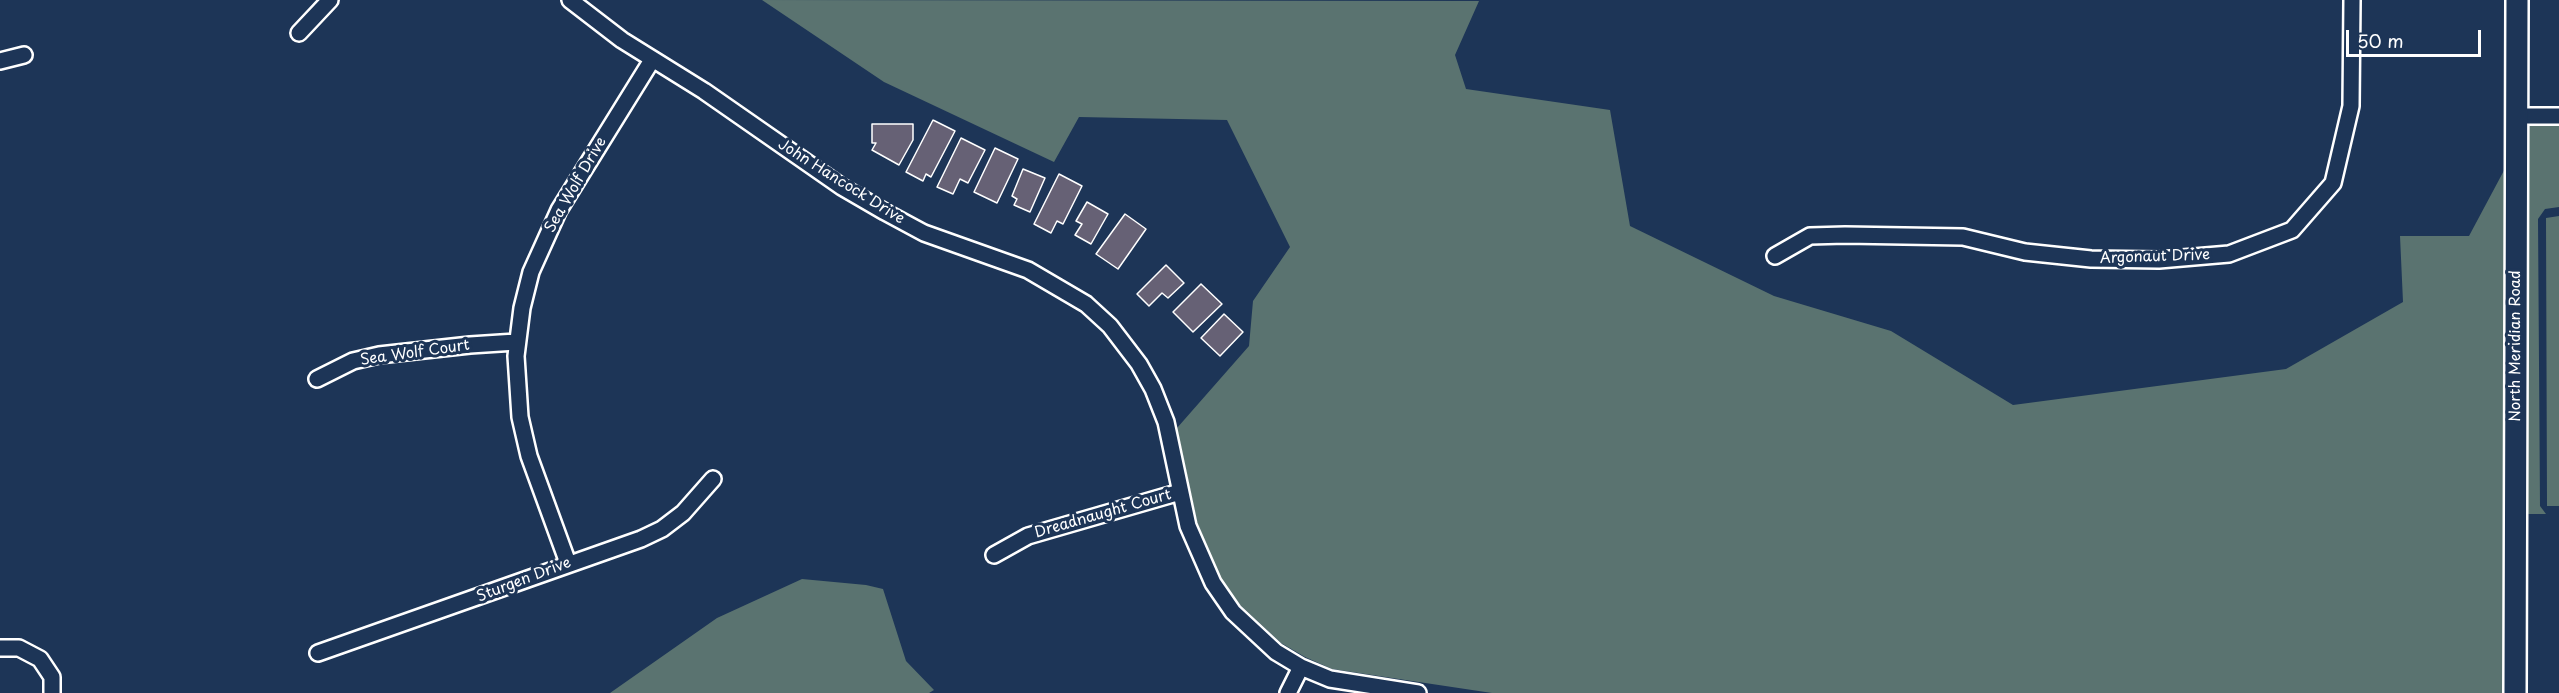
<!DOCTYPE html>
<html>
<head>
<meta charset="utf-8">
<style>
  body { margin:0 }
  #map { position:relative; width:2559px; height:693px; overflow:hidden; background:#1d3557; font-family:"Playpen Sans",sans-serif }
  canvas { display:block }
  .scale { position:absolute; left:2346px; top:30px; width:135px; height:27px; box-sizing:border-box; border:3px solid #fff; border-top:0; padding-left:8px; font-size:18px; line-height:21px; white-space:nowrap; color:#fff; -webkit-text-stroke:4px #1d3557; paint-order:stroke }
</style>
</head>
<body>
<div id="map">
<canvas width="2559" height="693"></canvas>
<div class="scale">50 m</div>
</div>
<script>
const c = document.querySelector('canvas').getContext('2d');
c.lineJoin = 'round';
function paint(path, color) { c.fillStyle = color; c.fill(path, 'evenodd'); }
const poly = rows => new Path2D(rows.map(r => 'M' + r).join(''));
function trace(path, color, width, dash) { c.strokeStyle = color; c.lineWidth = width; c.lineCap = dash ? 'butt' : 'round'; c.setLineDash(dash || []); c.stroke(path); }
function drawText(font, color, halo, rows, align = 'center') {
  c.font = font + ' "Playpen Sans",sans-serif'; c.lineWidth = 6; c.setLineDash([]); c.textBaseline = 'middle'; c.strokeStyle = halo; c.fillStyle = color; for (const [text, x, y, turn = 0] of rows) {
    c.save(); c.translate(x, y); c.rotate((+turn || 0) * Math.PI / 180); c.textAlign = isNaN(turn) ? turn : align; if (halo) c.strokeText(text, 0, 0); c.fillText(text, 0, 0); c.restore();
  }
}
paint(poly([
  [762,0,1479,1,1455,55,1466,89,1610,110,1630,226,1774,296,1891,331,2013,405,2286,369,2403,302,2400,236,2469,236,2508,163,2506,693,1492,693,1332,669,1305,657,1281,643,1239,604,1220,577,1197,522,1177,428,1249,346,1253,301,1290,247,1227,120,1079,117,1054,162,884,82],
  [2527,126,2559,126,2559,207,2545,209,2538,219,2540,506,2546,514,2524,514],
  [2559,216,2559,506,2547,506,2546,218],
  [802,579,866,585,883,589,906,661,934,690,929,693,610,693,717,618]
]), '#5a7370');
const building = poly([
  [933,120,955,131,931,177,926,174,923,181,906,172,933,120],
  [872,124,913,124,913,140,899,165,872,150,876,143,872,143,872,124],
  [961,138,985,150,968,183,960,179,953,194,937,187,961,138],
  [995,148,1018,159,997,203,974,192,995,148],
  [1023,169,1045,178,1030,212,1014,205,1017,199,1012,196,1023,169],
  [1059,174,1082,186,1063,224,1057,221,1051,233,1034,224,1059,174],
  [1087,202,1108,214,1091,244,1075,235,1082,224,1076,221,1087,202],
  [1125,214,1146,229,1118,269,1096,254,1125,214],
  [1166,265,1184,283,1168,298,1162,293,1149,306,1137,294,1166,265],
  [1201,284,1222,304,1193,332,1173,312,1201,284],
  [1224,314,1243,332,1220,356,1201,338,1224,314]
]);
paint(building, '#666175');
trace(building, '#fff', 1.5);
const street = poly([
  [570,0,622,40,704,91,842,187,885,212,924,233,1028,270,1086,304,1110,326,1139,364,1153,389,1166,422,1188,526,1213,583,1233,612,1276,652,1301,667,1330,679,1418,693],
  [299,33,330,0],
  [0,61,24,55],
  [2517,116,2559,116],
  [1775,256,1810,236,1845,235,1963,237,2025,252,2091,259,2159,260,2229,254,2292,230,2333,183,2351,106,2352,0],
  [317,379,353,361,379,355,470,345,516,342],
  [994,555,1028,536,1180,492],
  [568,563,529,456,520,417,516,356,522,308,531,272,559,210,652,60],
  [0,648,19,648,40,659,52,677,52,693],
  [318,653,641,539,662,529,683,513,713,479],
  [1288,693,1301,667]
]);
const secondary = poly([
  [2515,693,2517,0]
]);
trace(street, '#fff', 20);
trace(secondary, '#fff', 26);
trace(street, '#1d3557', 15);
trace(secondary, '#1d3557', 21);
drawText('15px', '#fff', '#1d3557', [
  ["John Hancock Drive",841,182,32],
  ["Sea Wolf Drive",576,185,-60],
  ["Argonaut Drive",2155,257,-2],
  ["North Meridian Road",2516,346,-90],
  ["Sea Wolf Court",415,353,-8],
  ["Dreadnaught Court",1103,514,-16],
  ["Sturgen Drive",524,580,-21]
]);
</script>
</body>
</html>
